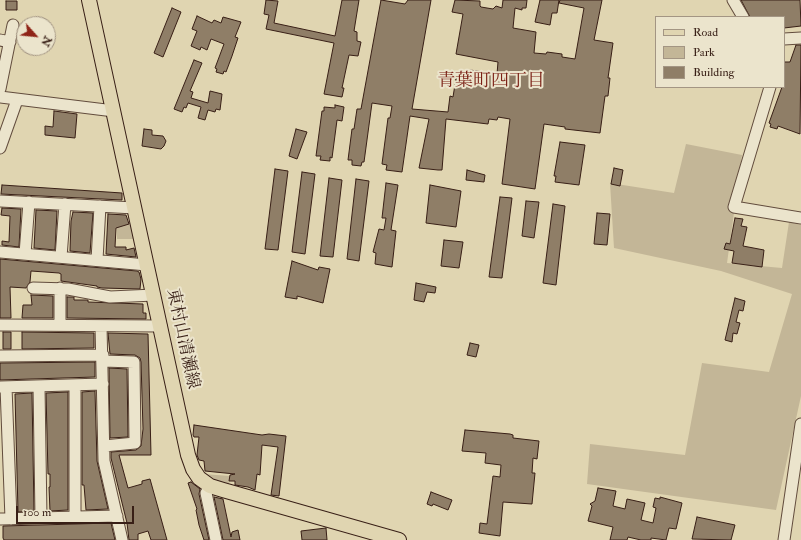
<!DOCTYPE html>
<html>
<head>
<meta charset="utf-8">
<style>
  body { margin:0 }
  #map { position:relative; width:801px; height:540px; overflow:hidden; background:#e0d5b1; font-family:"IM FELL Double Pica",serif }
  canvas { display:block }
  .legend { position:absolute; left:655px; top:16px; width:130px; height:72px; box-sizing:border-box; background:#ebe4cc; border:1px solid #a39583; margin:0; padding:5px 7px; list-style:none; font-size:12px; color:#381f16 }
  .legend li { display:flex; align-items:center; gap:8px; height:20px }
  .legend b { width:20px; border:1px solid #a39583 }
  .north { position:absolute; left:16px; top:16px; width:40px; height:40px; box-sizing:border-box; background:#ebe4cc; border:1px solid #a39583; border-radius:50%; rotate:117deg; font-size:11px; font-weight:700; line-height:16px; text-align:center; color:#381f16 }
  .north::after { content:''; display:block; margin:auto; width:14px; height:18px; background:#8f2418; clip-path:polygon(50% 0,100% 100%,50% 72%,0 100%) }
  .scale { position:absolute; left:16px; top:506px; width:118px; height:18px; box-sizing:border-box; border:2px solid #381f16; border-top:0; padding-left:5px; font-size:12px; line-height:14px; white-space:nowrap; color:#381f16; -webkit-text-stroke:3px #ebe4cc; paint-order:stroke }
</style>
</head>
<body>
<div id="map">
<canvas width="801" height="540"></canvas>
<ul class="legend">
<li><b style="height:5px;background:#e0d5b1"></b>Road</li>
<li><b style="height:11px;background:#c3b697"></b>Park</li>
<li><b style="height:11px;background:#8f7e67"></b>Building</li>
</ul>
<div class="north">N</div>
<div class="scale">100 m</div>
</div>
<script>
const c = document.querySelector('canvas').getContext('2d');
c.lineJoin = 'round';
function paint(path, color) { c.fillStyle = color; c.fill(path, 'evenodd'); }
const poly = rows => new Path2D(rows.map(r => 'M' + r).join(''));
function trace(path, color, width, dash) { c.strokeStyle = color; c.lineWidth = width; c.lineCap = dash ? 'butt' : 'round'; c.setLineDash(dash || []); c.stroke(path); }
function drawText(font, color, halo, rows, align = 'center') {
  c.font = font + ' "IM FELL Double Pica","Noto Serif JP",serif'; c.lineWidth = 4; c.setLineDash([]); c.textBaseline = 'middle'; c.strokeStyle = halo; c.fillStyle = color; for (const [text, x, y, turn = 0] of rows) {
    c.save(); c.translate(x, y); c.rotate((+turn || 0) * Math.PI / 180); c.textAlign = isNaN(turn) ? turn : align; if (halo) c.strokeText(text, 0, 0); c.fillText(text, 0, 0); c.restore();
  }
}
paint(poly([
  [686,144,742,155,727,263,782,268,789,222,801,225,801,396,776,510,587,484,590,444,685,455,702,363,769,372,792,294,721,271,614,248,610,183,674,193],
  [117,223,131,223,134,239,117,239],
  [203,474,230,476,229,485,220,483]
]), '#c3b697');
const building = poly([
  [266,0,278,1,274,23,335,36,342,0,359,0,354,31,357,32,357,41,361,42,358,56,349,55,342,88,344,88,342,97,324,94,334,43,266,29,269,15,264,14,266,0],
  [381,0,405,4,408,0,431,0,412,109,448,112,450,96,453,97,457,72,470,74,470,70,497,74,498,62,456,54,463,14,452,12,455,0,480,1,480,6,481,7,493,9,496,6,502,8,503,0,527,0,526,8,522,8,522,10,515,8,513,28,536,32,534,53,546,54,547,52,562,54,562,57,575,59,584,8,559,3,560,0,602,0,594,40,613,43,608,78,610,78,608,96,605,96,600,133,565,129,565,127,544,124,535,189,502,184,510,119,498,117,497,120,489,119,488,124,446,119,442,170,438,170,419,168,429,119,410,116,402,172,386,170,387,165,382,164,388,118,390,118,392,106,372,103,364,162,362,162,361,166,352,165,352,160,348,160,352,129,354,129,357,109,361,109,381,0],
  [540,0,559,0,557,13,552,13,550,25,535,22,540,0],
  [741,0,800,0,801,26,784,28,784,17,750,17,741,0],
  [6,1,17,1,17,10,6,10,6,1],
  [172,8,181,12,163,57,154,53,172,8],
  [197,16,212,23,214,20,221,23,223,17,241,22,235,37,238,38,232,56,226,72,224,71,223,74,216,72,217,69,215,68,224,44,211,39,207,50,201,47,200,50,191,46,197,31,192,29,197,16],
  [796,45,801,45,800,134,778,126,777,129,770,127,771,124,769,123,782,87,784,87,784,62,790,62,796,45],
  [194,60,202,63,190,91,193,92,191,98,208,103,210,91,222,94,220,110,216,109,215,112,208,110,205,120,198,118,201,107,188,103,186,108,184,107,182,112,174,109,194,60],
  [335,105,344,107,342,121,337,120,332,158,330,157,330,161,320,160,321,156,316,156,322,111,324,111,324,107,335,108,335,105],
  [54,111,77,114,75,138,45,135,45,126,53,127,54,111],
  [144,129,152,130,152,135,163,136,166,141,164,146,161,149,142,146,144,129],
  [296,129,307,132,297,159,289,156,296,129],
  [560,142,585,145,579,185,555,182,556,176,554,176,560,142],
  [614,168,623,170,620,186,611,184,614,168],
  [275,169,288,171,278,250,265,249,275,169],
  [467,170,485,175,484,182,466,180,467,170],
  [302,172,315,174,305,254,292,252,302,172],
  [329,178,342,180,333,257,320,256,329,178],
  [356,179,369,181,359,261,347,259,356,179],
  [386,183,398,185,391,230,396,231,392,267,375,264,376,253,373,252,379,229,384,230,386,218,382,218,386,183],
  [2,185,122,193,122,200,1,194,2,185],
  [430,185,461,191,456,227,426,223,430,185],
  [500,197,512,198,502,278,489,277,500,197],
  [526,201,539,202,534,238,522,236,526,201],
  [553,204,565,206,556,285,543,283,553,204],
  [2,208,21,209,19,247,2,245,2,241,9,242,10,216,1,215,2,208],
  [36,210,57,211,55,250,34,248,36,210],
  [73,212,93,213,90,253,70,251,71,221,73,212],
  [597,213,610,214,607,245,594,244,597,213],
  [108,214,126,215,129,224,116,228,115,247,126,247,126,250,134,248,136,257,106,254,108,214],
  [735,218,743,219,741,226,747,227,743,246,764,250,762,267,732,263,734,251,724,249,726,243,730,244,735,218],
  [444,240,463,242,459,268,441,266,444,240],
  [0,259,137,271,139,272,141,279,140,289,102,288,97,287,97,286,61,281,61,274,59,273,31,271,30,282,26,288,10,287,11,318,0,318,0,259],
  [292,261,318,270,319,267,330,269,323,303,297,296,297,299,285,297,292,261],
  [416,283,436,287,435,293,427,292,424,302,414,300,416,283],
  [31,295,53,296,53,318,22,318,23,305,32,305,31,295],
  [67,297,74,297,74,300,88,300,88,302,143,304,143,313,146,313,146,319,67,318,67,297],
  [735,298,745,301,743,311,739,310,736,322,740,323,737,334,733,333,732,342,725,340,735,298],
  [3,332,11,332,11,349,3,349,3,332],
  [22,332,94,333,94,348,22,349,22,332],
  [108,333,148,334,151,455,119,455,128,488,142,484,142,481,150,479,167,540,151,540,148,531,138,534,138,540,129,540,127,523,111,458,111,452,136,450,141,446,143,429,141,362,140,358,135,355,110,354,108,333],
  [470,343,479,345,476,357,467,355,470,343],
  [95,362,95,377,0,380,0,363,95,362],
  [109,368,127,369,128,437,110,438,109,368],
  [95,391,97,461,108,509,86,510,84,485,82,485,82,392,95,391],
  [68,392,68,510,50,511,49,487,50,487,50,474,48,474,46,393,68,392],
  [32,393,34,511,18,512,15,394,32,393],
  [194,425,262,435,269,434,286,436,279,496,271,495,278,447,262,445,260,475,257,474,255,490,248,487,235,485,235,481,229,481,230,475,235,474,205,471,204,461,199,460,197,455,199,437,194,437,193,435,194,425],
  [465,430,510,434,513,435,513,438,539,441,537,459,533,458,532,473,535,473,532,504,503,502,500,536,479,533,480,523,487,524,493,476,500,477,501,465,485,463,486,453,462,451,465,430],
  [191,482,200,489,199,494,209,540,204,540,199,525,196,510,197,509,188,483,191,482],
  [598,488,616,491,613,506,625,509,627,499,645,503,641,520,653,523,656,508,653,507,655,498,660,499,660,497,682,503,676,529,669,528,666,540,651,538,651,540,641,540,628,537,627,540,610,540,613,527,588,521,592,506,590,504,595,501,598,488],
  [431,492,452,500,448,510,433,504,432,506,427,504,431,492],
  [214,497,223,499,231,537,232,532,238,530,240,540,223,540,214,497],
  [697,517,735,525,731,540,692,539,697,517],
  [111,523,115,540,4,540,3,538,3,526,111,523],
  [326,528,327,540,302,540,301,531,326,528]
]);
paint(building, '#8f7e67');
trace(building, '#381f16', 1);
const minor = poly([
  [733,0,743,17],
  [784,39,801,38],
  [0,40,10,42],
  [770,87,734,207,801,218],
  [0,89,13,25],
  [0,97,114,111],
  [0,148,17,100],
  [0,201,135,208],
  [0,252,147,265],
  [25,254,29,202],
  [61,257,65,204],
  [97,260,100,206],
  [33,288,68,289,110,297,154,295],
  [60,288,60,324],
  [0,325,161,326],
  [101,326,104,461,122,540],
  [0,356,103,355],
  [103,361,134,362,135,443,104,446],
  [75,385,75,517],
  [39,386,41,518],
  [0,387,103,384],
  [6,387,11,519],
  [210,486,206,493,216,540],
  [0,519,117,516],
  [784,540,801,424]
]);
const major = poly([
  [89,0,188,455,193,469,199,478,210,486,223,490,399,540]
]);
trace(minor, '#624c3d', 13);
trace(major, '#381f16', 16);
trace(minor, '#ebe4cc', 11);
trace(major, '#e0d5b1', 14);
drawText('17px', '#381f16', '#ebe4cc', [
  ["東村山清瀬線",182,339,78]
]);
drawText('18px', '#7a1f14', '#ebe4cc', [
  ["青葉町四丁目",491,82]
]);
</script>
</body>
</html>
